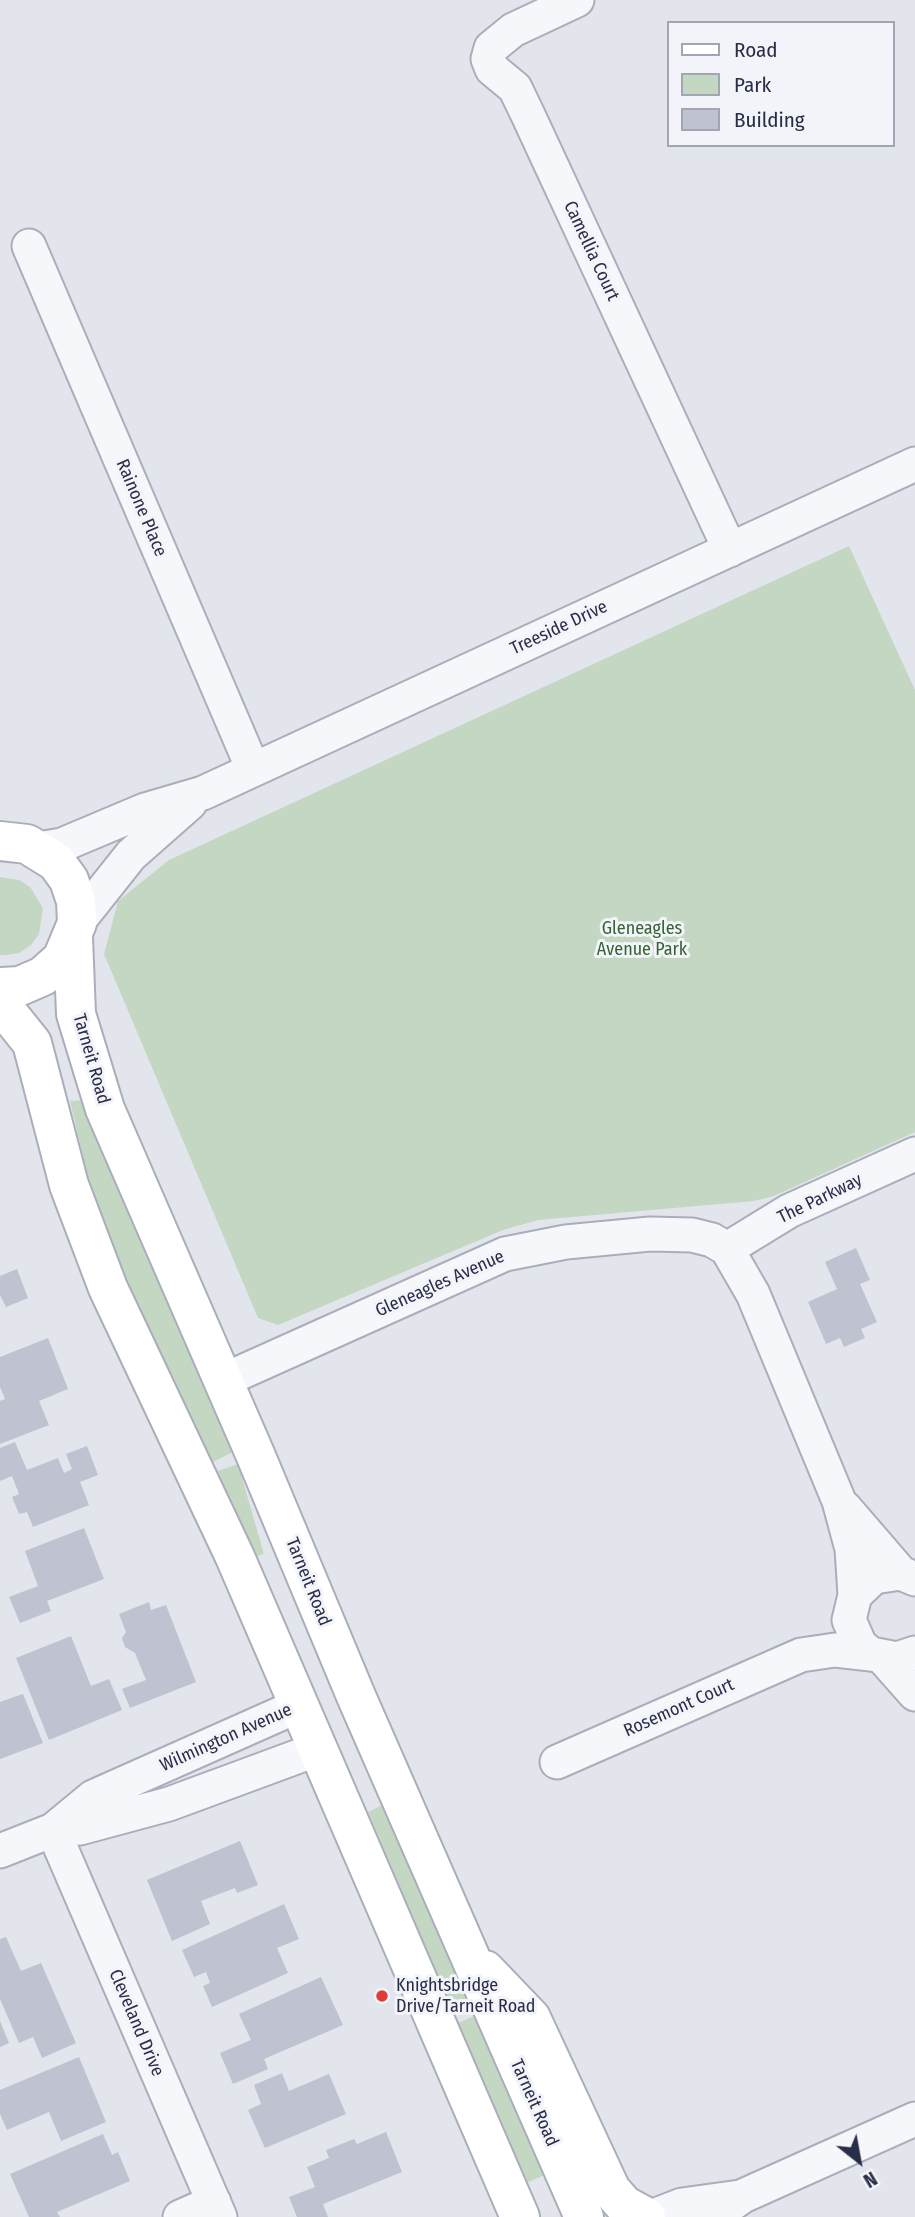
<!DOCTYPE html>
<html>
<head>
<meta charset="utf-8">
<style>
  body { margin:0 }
  #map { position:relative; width:915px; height:2217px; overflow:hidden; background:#e2e5ec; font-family:"Fira Sans Condensed",sans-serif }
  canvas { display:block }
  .legend { position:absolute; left:667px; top:21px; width:228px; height:126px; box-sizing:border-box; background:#f3f4f9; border:2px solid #a2a5b2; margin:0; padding:9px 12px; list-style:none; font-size:21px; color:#282e47 }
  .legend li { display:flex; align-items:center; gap:14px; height:35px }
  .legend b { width:35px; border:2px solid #a2a5b2 }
  .north { position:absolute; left:824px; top:2126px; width:70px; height:70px; -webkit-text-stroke:5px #f3f4f9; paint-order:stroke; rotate:149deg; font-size:19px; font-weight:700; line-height:28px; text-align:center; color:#282e47 }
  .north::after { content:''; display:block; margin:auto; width:24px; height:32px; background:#282e47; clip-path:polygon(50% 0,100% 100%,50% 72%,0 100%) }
</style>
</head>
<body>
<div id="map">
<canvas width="915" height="2217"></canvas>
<ul class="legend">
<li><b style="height:9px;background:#fff"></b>Road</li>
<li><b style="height:19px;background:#c4d7c3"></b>Park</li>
<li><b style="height:19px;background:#bfc2d0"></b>Building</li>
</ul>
<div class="north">N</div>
</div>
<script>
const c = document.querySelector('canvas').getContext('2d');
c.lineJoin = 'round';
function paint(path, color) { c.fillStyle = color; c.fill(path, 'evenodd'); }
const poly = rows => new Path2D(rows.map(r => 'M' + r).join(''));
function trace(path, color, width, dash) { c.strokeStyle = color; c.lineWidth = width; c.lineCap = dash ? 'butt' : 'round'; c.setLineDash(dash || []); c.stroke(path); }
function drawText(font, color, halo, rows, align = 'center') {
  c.font = font + ' "Fira Sans Condensed",sans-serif'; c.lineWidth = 6; c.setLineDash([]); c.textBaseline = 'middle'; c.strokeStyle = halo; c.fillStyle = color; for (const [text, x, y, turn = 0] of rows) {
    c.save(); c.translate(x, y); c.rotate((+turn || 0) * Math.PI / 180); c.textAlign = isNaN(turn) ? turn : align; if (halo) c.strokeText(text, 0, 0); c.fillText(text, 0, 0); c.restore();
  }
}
paint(poly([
  [849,546,915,690,915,1132,774,1196,754,1201,538,1220,503,1230,278,1325,258,1318,104,954,118,901,169,860],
  [0,877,19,880,30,887,43,908,39,934,31,945,19,953,6,955,0,955],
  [84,1100,91,1126,233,1452,207,1465,117,1264,94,1202,70,1101],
  [238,1464,264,1554,250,1558,212,1473],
  [391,1801,479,2003,469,2010,454,2014,368,1812],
  [484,2012,554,2171,526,2183,458,2023]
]), '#c4d7c3');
paint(poly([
  [856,1248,870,1280,860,1284,877,1322,861,1329,865,1338,844,1347,840,1338,826,1344,808,1302,837,1289,825,1262],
  [17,1269,28,1298,6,1307,0,1295,0,1276],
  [48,1338,68,1389,39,1401,49,1425,0,1444,0,1401,5,1399,0,1387,0,1357],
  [15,1442,27,1470,58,1458,64,1473,72,1469,66,1454,87,1446,98,1475,80,1482,89,1505,33,1527,27,1512,19,1514,12,1497,19,1494,12,1476,0,1481,0,1448],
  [84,1528,104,1579,47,1601,51,1611,20,1623,9,1597,38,1586,25,1551],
  [149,1602,151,1610,166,1605,196,1682,130,1708,122,1689,146,1680,135,1653,125,1647,122,1638,126,1632,119,1614],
  [71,1636,91,1686,109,1679,122,1710,49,1740,16,1658],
  [23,1694,43,1743,0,1759,0,1702],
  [240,1841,258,1885,237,1893,235,1888,201,1901,210,1924,172,1941,147,1880],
  [284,1904,299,1939,277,1948,288,1973,212,2007,203,1986,210,1983,206,1972,194,1977,182,1950],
  [6,1937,21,1971,41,1963,76,2043,42,2058,33,2037,19,2043,0,1999,0,1939],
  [321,1977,343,2025,264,2059,268,2069,233,2084,220,2053,251,2040,239,2014],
  [0,2021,9,2043,0,2047],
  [79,2057,106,2122,61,2141,49,2112,7,2130,0,2114,0,2090],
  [282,2073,289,2091,329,2074,346,2114,265,2148,248,2110,261,2104,254,2085],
  [386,2132,402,2172,323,2204,328,2217,297,2217,289,2197,315,2187,307,2167,329,2158,326,2150,354,2139,357,2144],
  [103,2134,112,2155,118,2152,130,2181,57,2212,60,2217,29,2217,10,2174]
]), '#bfc2d0');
const minor = poly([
  [577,0,513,30,491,48,488,59,492,69,515,88,528,115,730,550],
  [29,246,253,769],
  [38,849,62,845,145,810,203,793,915,464],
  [77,923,131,855,190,803],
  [727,1249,789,1211,915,1154],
  [222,1381,505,1254,566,1242,650,1234,692,1235,712,1240,727,1249,753,1294,839,1501,852,1549,855,1595],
  [845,1508,901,1573],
  [915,1579,901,1573,874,1577,855,1595,849,1620,860,1645,871,1654,897,1659,915,1653],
  [884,1659,915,1694],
  [557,1762,801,1655,835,1650,871,1654],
  [53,1830,220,2217],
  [53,1830,93,1797,300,1705],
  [0,1851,53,1830,80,1828,169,1804,318,1749],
  [180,2217,214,2202],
  [651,2217,682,2205,740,2197],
  [713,2217,743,2196,915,2119]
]);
const secondary = poly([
  [0,841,27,844,56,862,69,880,76,901,77,923,62,959,43,976,20,986,0,987],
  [73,937,76,1014,105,1109,255,1454,356,1696,584,2217],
  [0,1003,32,1043,69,1185,108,1288,235,1557,520,2217],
  [485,1970,531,2018,611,2190,624,2205,646,2217]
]);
trace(minor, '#aaaeba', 37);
trace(secondary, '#aaaeba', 42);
trace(minor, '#f6f7fa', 33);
trace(secondary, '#fff', 38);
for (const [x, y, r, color] of [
  [382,1996,7,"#de3d3a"]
]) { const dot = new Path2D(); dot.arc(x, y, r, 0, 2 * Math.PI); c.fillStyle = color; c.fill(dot); trace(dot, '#f3f4f9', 2.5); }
drawText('18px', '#282e47', '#f3f4f9', [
  ["Camellia Court",591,251,65],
  ["Rainone Place",141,508,67],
  ["Treeside Drive",559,628,-25],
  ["Tarneit Road",91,1059,74],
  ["The Parkway",820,1199,-26],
  ["Gleneagles Avenue",440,1284,-24],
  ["Tarneit Road",308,1582,68],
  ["Rosemont Court",679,1708,-24],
  ["Wilmington Avenue",226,1738,-24],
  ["Cleveland Drive",136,2023,67],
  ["Tarneit Road",534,2103,66]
]);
drawText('18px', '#356434', '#f3f4f9', [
  ["Gleneagles",642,929],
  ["Avenue Park",642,950]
]);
drawText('18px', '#282e47', '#f3f4f9', [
  ["Knightsbridge",396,1986],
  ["Drive/Tarneit Road",396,2007]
], 'left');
</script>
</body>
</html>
